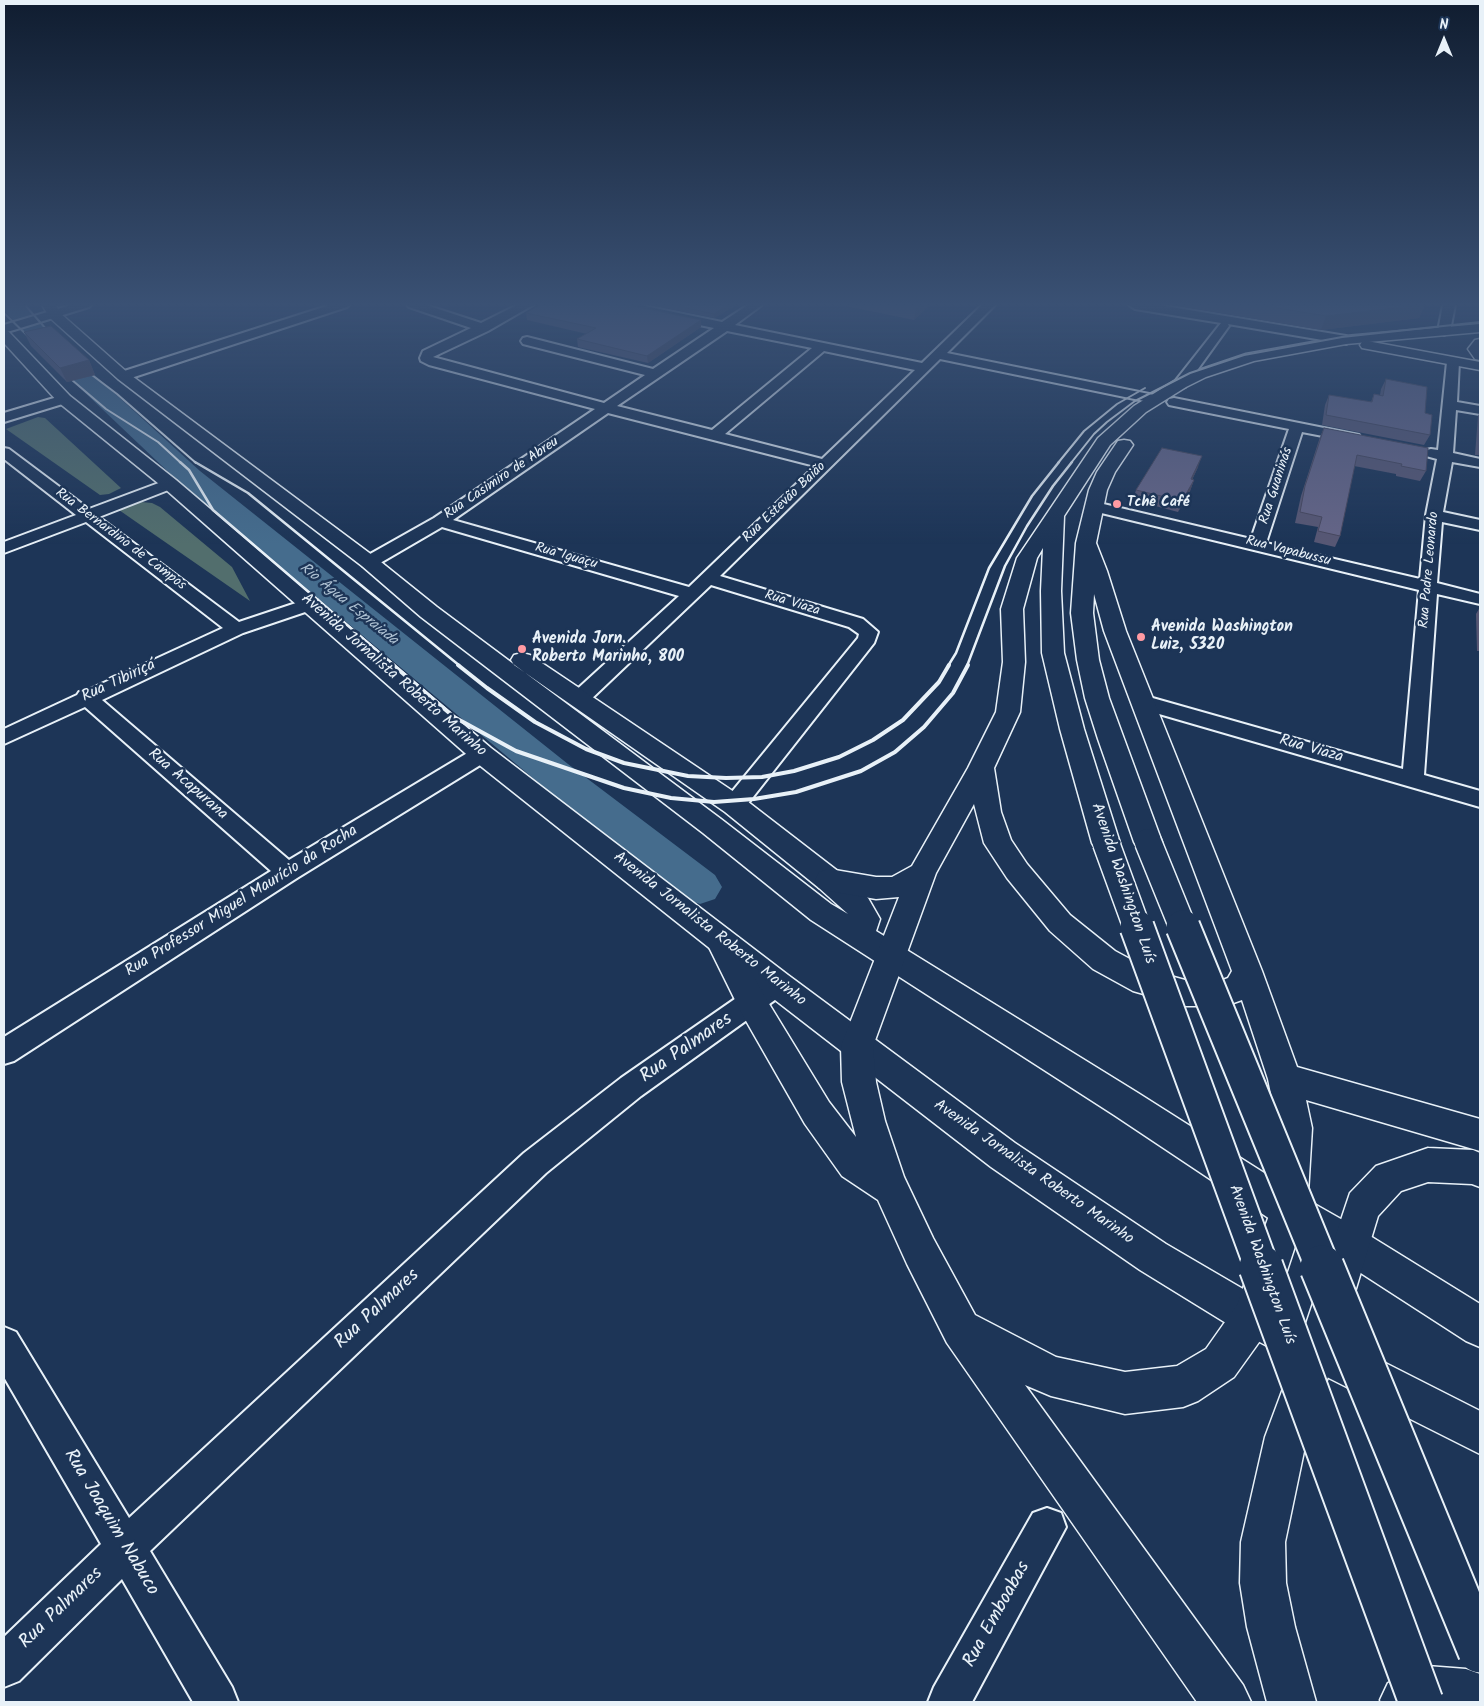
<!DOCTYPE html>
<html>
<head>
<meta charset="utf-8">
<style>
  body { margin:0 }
  #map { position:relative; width:1484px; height:1706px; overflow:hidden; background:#1d3557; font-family:Kalam,sans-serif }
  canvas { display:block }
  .frame { position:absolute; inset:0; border:5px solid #e8f1f8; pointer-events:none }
  .north { position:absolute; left:1419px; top:15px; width:50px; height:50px; -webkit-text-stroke:4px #1d3557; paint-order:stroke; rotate:0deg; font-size:14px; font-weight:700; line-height:20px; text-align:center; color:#e8f1f8 }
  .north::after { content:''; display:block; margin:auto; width:18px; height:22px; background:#e8f1f8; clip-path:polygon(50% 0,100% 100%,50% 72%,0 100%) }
</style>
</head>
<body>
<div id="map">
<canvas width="1484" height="1706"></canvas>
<div class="frame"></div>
<div class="north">N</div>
</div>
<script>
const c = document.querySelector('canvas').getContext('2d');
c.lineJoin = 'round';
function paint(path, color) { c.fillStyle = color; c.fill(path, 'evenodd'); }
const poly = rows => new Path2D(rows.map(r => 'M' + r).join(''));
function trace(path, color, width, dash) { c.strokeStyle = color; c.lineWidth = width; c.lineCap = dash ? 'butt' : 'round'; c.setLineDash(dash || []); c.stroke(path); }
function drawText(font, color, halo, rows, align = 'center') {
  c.font = font + ' Kalam,sans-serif'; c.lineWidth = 5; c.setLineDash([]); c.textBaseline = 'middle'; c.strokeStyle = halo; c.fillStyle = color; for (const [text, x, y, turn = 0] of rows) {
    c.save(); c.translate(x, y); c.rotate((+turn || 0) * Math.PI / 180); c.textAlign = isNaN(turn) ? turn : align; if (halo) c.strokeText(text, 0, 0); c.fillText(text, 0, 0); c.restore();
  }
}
paint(poly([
  [38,417,45,418,121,488,109,494,100,495,6,429],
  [141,502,152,503,160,507,232,567,250,601,119,510]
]), '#526e6d');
paint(poly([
  [4,305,23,305,56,340,200,471,568,764,715,875,722,887,715,899,700,904,685,899,540,784,180,483,40,350,4,310,4,305]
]), '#456c8d');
const minor = poly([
  [71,305,91,305,89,307,4,333,4,325,71,305],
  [330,305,349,305,347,307,128,379,123,380,116,376,118,373,330,305],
  [407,305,426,305,481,323,517,305,533,305,488,331,433,357,604,403,645,375,523,344,521,341,523,338,527,337,653,369,714,328,621,309,615,305,640,305,722,322,748,305,762,305,735,325,922,363,982,305,995,305,947,353,1154,395,1161,399,1154,403,940,359,720,576,863,619,878,632,874,643,742,811,734,813,726,811,723,805,726,799,858,638,859,634,849,627,711,585,587,703,580,704,573,703,570,698,573,693,679,596,442,527,375,566,369,567,363,566,360,562,363,558,434,518,595,409,429,365,421,361,420,358,423,351,471,328,409,307,407,305],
  [727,331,812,348,712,430,617,406,727,331],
  [824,351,915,370,822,459,725,434,824,351],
  [608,413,815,466,689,587,453,520,608,413],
  [1129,305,1159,305,1346,336,1352,340,1346,344,1228,324,1229,326,1185,387,1180,388,1173,384,1221,323,1135,309,1129,305],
  [1443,305,1455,305,1450,331,1444,335,1438,331,1443,305],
  [1453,358,1459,362,1457,402,1480,406,1480,414,1456,410,1453,453,1480,459,1480,467,1452,462,1443,512,1480,520,1480,530,1442,522,1437,583,1480,594,1480,604,1437,594,1424,775,1480,791,1480,807,1135,707,1132,702,1135,697,1142,695,1403,769,1419,590,1089,510,1087,507,1089,504,1095,502,1251,539,1289,429,1169,405,1167,402,1169,399,1174,398,1359,435,1361,438,1359,441,1354,442,1302,432,1266,543,1420,579,1426,515,1437,459,1426,456,1424,453,1426,450,1431,449,1438,450,1447,362,1453,358],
  [64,395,69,396,71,399,69,402,4,422,4,413,64,395],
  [4,448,9,449,89,509,164,481,176,481,178,484,176,487,99,517,239,622,305,600,311,599,317,600,320,604,317,608,243,633,102,700,289,860,474,749,482,747,490,749,493,754,490,759,297,878,14,1061,4,1064,4,1037,271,871,85,707,4,744,4,729,77,695,79,692,86,691,223,628,86,522,4,553,4,542,76,515,4,459,4,448],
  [777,973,786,976,790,984,786,992,641,1096,546,1173,150,1551,232,1687,238,1702,193,1702,122,1579,19,1681,4,1687,4,1637,101,1544,4,1377,4,1327,16,1332,129,1518,524,1153,621,1078,768,976,777,973],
  [1047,1508,1061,1513,1066,1527,972,1702,928,1702,934,1687,1033,1513,1047,1508]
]);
const major = poly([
  [42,305,56,305,60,313,128,373,376,558,437,607,721,819,831,904,848,914,819,888,725,812,514,665,511,660,514,655,522,653,530,655,743,798,839,872,868,898,880,919,876,931,1138,1093,1302,1197,1362,1231,1480,1304,1480,1347,1466,1341,1336,1257,1276,1223,1114,1115,811,920,703,833,421,617,362,566,118,379,50,318,42,305],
  [4,331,9,332,70,396,176,480,491,748,788,975,1015,1143,1166,1244,1267,1303,1480,1411,1480,1454,1303,1365,1239,1331,1140,1270,991,1167,766,993,473,760,164,488,58,402,4,343,4,331],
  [1480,339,1480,360,1475,359,1468,349,1475,340,1480,339],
  [1367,341,1480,362,1480,370,1362,348,1360,345,1362,342,1367,341]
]);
const highway = poly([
  [1480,324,1480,332,1346,344,1254,361,1206,377,1186,387,1146,412,1110,445,1064,516,1061,591,1064,653,1084,729,1120,843,1116,850,1106,853,1096,850,1092,843,1060,729,1042,653,1041,591,1043,548,1037,558,1023,609,1025,662,1020,712,994,768,1001,812,1011,840,1027,864,1070,915,1115,951,1152,971,1185,980,1223,980,1228,978,1232,971,1104,631,1094,594,1093,613,1099,660,1109,698,1162,842,1158,849,1148,852,1138,849,1134,842,1098,739,1085,698,1077,660,1071,613,1076,543,1089,490,1097,472,1118,441,1124,440,1130,441,1133,445,1115,472,1107,490,1096,543,1107,571,1126,631,1262,971,1297,1067,1480,1119,1480,1151,1306,1100,1312,1128,1307,1210,1267,1331,1234,1377,1198,1401,1183,1407,1125,1414,1051,1396,1025,1385,1243,1685,1251,1702,1197,1702,947,1343,907,1264,878,1200,842,1176,805,1124,741,1012,705,939,710,931,720,927,730,931,763,994,829,1102,856,1137,842,1082,841,1046,899,897,876,899,829,891,819,888,815,880,819,872,829,869,876,877,892,877,912,866,968,768,996,712,1003,662,1001,609,1017,558,1098,438,1134,406,1174,381,1196,371,1246,354,1346,336,1480,324],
  [974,804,984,843,1007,878,1050,931,1093,969,1133,991,1185,1006,1225,1006,1242,1000,1268,1079,1278,1128,1271,1210,1237,1305,1206,1349,1177,1366,1125,1372,1056,1357,975,1315,933,1238,904,1177,885,1121,876,1082,873,1046,936,873,974,804],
  [1428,1148,1473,1150,1480,1153,1480,1187,1472,1184,1428,1182,1401,1191,1378,1216,1337,1351,1307,1437,1285,1542,1286,1583,1295,1627,1316,1702,1267,1702,1247,1627,1240,1583,1241,1542,1265,1437,1297,1351,1350,1193,1376,1166,1428,1148],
  [1427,1666,1466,1669,1480,1674,1480,1702,1381,1702,1380,1700,1388,1683,1427,1666]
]);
trace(minor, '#e8f1f8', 4);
trace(major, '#e8f1f8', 3);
trace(highway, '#e8f1f8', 3);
paint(minor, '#1d3557');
paint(major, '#1d3557');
paint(highway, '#1d3557');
trace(poly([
  [25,305,54,338],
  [4,313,34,342],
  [92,375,117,394,196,463],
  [72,380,106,409,158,442,181,463],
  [1058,463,1084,431,1117,404,1145,388],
  [1071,463,1094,434,1107,422,1135,401,1190,373,1244,355,1342,337,1480,322]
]), '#e8f1f8', 2);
trace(poly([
  [180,462,189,470,213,510,395,666],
  [195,462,248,493,460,666],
  [948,666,956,653,989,568,1032,496,1059,462],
  [967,666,1005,566,1027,526,1053,486,1072,462]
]), '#e8f1f8', 2.5);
trace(poly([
  [393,665,454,717,516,751,624,788,671,798,714,802,754,799,796,792,861,771,895,752,924,727,953,693,968,665],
  [458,665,487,688,535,722,586,749,624,763,688,776,726,778,762,777,794,771,839,757,873,740,903,720,939,682,949,665]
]), '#e8f1f8', 4);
const highwayBridgeFar2 = poly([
  [1148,842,1183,928],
  [1106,843,1137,928]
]);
const highwayBridgeFar1 = poly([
  [1137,927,1262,1268],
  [1183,927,1323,1268]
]);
const highwayBridge = poly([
  [1261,1267,1421,1702],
  [1322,1267,1480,1651]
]);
trace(highwayBridgeFar2, '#e8f1f8', 29, []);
trace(highwayBridgeFar1, '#e8f1f8', 37, []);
trace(highwayBridge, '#e8f1f8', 47, []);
trace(highwayBridgeFar2, '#1d3557', 26);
trace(highwayBridgeFar1, '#1d3557', 33);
trace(highwayBridge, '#1d3557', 43);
paint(poly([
  [651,305,733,305,733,307,714,318],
  [840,305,930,305,914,320],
  [1173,305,1425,305,1419,318,1321,330],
  [526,313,701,327,648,363,578,347,577,339,587,334,527,320],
  [24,332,89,360,95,375,67,382,31,346],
  [1386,379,1425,413,1430,435,1424,445,1322,425,1325,405,1329,395,1371,402,1374,394,1380,395,1381,389],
  [1480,412,1480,455,1475,455,1478,416],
  [1324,428,1426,471,1420,481,1396,476,1396,474,1354,466,1340,536,1335,547,1314,542,1318,527,1295,523,1301,496,1320,437],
  [1198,467,1192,480,1194,480,1190,491,1178,512,1133,500,1136,490],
  [1480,607,1480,651,1477,651,1476,614]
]), '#575774');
paint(poly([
  [727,305,733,305,733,307,714,318,714,314],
  [916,305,930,305,914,320],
  [1419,305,1425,305,1419,318,1321,330,1326,316],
  [701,320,701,327,648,363,647,356],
  [89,360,95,375,67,382,60,368],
  [1202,456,1198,467,1187,490,1191,479],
  [1194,480,1190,491,1178,512,1182,501]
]), '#47475e');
const building = poly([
  [540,305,628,305,701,320,647,356,577,339,596,328,526,313,540,305],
  [673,305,727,305,714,314,673,305],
  [1259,305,1419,305,1326,316,1259,305],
  [51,326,89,360,60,368,24,332,51,326],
  [1386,379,1427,387,1425,413,1432,415,1430,435,1326,415,1329,395,1372,402,1374,394,1383,396,1386,379],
  [1324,428,1428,448,1426,471,1401,466,1402,464,1357,455,1340,536,1318,531,1322,517,1300,512,1305,486,1324,428],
  [1162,448,1202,456,1191,479,1194,480,1182,501,1136,490,1162,448]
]);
paint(building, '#656587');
trace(building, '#47475e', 1);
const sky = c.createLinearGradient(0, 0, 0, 544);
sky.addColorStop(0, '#101d30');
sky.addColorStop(0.56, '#3a5174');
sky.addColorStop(1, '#3a517400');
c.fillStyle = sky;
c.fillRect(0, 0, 1484, 544);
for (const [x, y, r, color] of [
  [1117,504,5,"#ff9aa2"],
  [1141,637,5,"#ff9aa2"],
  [522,649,5,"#ff9aa2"]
]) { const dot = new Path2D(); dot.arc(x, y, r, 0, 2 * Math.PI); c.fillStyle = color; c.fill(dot); trace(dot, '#1d3557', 2); }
drawText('14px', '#e8f1f8', '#1d3557', [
  ["Rua Casimiro de Abreu",502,479,-34],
  ["Rua Guaninás",1277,486,-72],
  ["Rua Estevão Baião",785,503,-44],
  ["Rua Bernardino de Campos",120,540,37],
  ["Rua Vapabussu",1288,552,14],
  ["Rua Iguaçu",566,557,16],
  ["Rua Padre Leonardo",1430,570,-85],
  ["Rua Viaza",792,604,17]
]);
drawText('bold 14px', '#e8f1f8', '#1d3557', [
  ["Tchê Café",1127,504]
], 'left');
drawText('italic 15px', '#afc2d3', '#1d3557', [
  ["Rio Água Espraiada",348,605,39]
]);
drawText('bold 16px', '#e8f1f8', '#1d3557', [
  ["Avenida Washington",1151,628],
  ["Luiz, 5320",1151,646],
  ["Avenida Jorn.",532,640],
  ["Roberto Marinho, 800",532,658]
], 'left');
drawText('16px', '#e8f1f8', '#1d3557', [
  ["Avenida Jornalista Roberto Marinho",393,676,41],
  ["Rua Tibiriçá",119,682,-25],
  ["Rua Viaza",1311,750,16],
  ["Rua Acapurana",187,785,41],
  ["Avenida Washington Luís",1122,884,71],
  ["Rua Professor Miguel Maurício da Rocha",242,902,-32],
  ["Avenida Jornalista Roberto Marinho",709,930,38],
  ["Avenida Jornalista Roberto Marinho",1033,1173,35],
  ["Avenida Washington Luís",1261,1265,70]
]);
drawText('19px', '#e8f1f8', '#1d3557', [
  ["Rua Palmares",687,1049,-35],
  ["Rua Palmares",378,1310,-43],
  ["Rua Joaquim Nabuco",110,1523,59],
  ["Rua Palmares",62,1609,-44],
  ["Rua Emboabas",998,1615,-61]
]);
</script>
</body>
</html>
